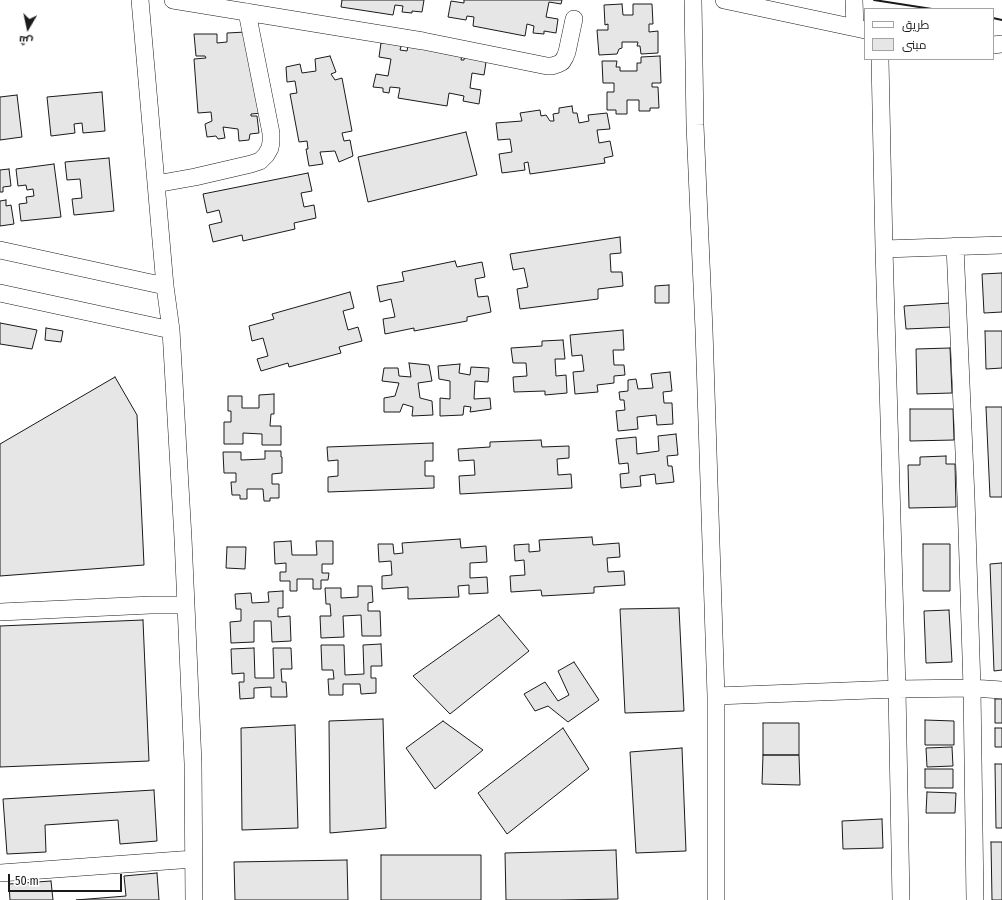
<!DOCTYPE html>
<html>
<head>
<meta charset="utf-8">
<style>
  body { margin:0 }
  #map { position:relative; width:1002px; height:900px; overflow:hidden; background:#fff; font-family:"Fira Sans Condensed",Cairo,sans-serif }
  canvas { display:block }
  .legend { position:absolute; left:864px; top:8px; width:130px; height:52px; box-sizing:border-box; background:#fff; border:1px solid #a3a3a3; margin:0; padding:5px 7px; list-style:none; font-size:12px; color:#1a1a1a }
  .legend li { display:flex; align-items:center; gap:8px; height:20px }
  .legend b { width:20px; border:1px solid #a3a3a3 }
  .north { position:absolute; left:8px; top:8px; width:40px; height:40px; -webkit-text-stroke:3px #fff; paint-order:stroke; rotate:189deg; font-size:11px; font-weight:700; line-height:16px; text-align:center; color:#1a1a1a }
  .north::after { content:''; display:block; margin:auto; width:14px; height:18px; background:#1a1a1a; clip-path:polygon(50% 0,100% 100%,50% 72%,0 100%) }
  .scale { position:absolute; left:8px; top:874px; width:114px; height:18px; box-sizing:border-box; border:2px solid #1a1a1a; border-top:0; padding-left:5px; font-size:12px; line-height:14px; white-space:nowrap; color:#1a1a1a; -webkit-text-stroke:3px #fff; paint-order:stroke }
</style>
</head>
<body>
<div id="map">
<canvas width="1002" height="900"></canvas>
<ul class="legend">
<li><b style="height:5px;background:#fff"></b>طريق</li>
<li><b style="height:11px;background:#e6e6e6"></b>مبنى</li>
</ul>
<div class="north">ش</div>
<div class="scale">50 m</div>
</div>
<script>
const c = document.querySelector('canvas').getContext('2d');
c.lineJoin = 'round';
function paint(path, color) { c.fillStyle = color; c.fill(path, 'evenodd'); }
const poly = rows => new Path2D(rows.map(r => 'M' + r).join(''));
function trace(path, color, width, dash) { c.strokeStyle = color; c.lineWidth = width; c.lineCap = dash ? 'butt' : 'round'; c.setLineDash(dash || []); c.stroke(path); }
const building = poly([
  [342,0,424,0,422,12,412,11,412,13,402,12,403,6,395,5,393,15,341,7,342,0],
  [464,0,562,0,561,4,549,2,546,17,558,19,556,33,544,31,544,34,533,33,534,26,527,24,525,36,473,26,474,17,467,16,466,20,448,17,451,1,464,3,464,0],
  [622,4,623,15,633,15,633,4,652,4,653,24,649,24,649,32,658,31,658,53,641,54,640,46,637,46,638,42,622,42,622,48,619,49,617,54,599,55,597,30,608,30,608,24,605,25,604,5,622,4],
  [246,32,262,113,251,114,251,116,257,116,259,133,250,134,249,140,239,141,238,129,223,127,225,138,218,139,216,136,207,137,205,124,212,121,211,112,198,113,194,59,206,58,205,56,196,56,194,34,217,34,217,43,227,42,227,33,246,32],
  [409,41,463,50,461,60,464,60,465,53,487,56,484,75,472,73,470,88,481,90,479,104,463,101,464,96,449,93,447,106,398,98,400,88,390,87,389,93,383,92,383,88,373,87,376,74,388,76,391,59,379,57,381,43,402,43,400,50,407,51,409,41],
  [330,56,336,72,331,74,335,80,342,78,352,131,342,133,344,141,350,140,353,156,339,162,335,151,320,152,323,164,309,166,306,149,308,149,307,141,299,142,290,94,297,93,295,81,287,82,286,67,300,64,302,73,316,71,315,59,330,56],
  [660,56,661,83,652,83,652,87,658,87,659,108,650,108,650,111,639,111,639,100,627,100,627,114,616,114,616,110,607,110,607,92,614,92,614,83,603,83,602,61,617,61,616,67,620,67,620,71,637,71,637,63,641,63,641,57,660,56],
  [102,92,105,131,83,133,82,123,74,124,75,133,51,136,47,97,102,92],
  [17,95,22,137,0,140,0,97,17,95],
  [572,106,573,113,577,113,579,123,589,121,588,115,607,113,610,129,597,130,599,143,610,141,613,156,604,158,605,163,530,174,528,162,524,163,525,170,502,173,499,154,512,152,510,139,498,140,496,123,522,121,520,113,540,110,541,116,546,115,550,121,554,121,553,114,559,113,559,108,572,106],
  [466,132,477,175,368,202,358,157,466,132],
  [109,158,114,211,74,215,72,199,82,198,80,179,67,180,65,162,109,158],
  [54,164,61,217,21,221,19,204,27,203,26,197,34,196,33,189,27,190,26,185,18,186,16,169,54,164],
  [9,169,11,186,3,187,3,192,0,192,0,170,9,169],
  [308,173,312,191,301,193,304,207,314,205,316,218,294,223,295,229,243,241,242,235,213,242,209,225,222,222,219,210,207,213,203,194,308,173],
  [6,200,6,206,11,205,14,224,0,226,0,201,6,200],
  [620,237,621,253,610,254,611,272,622,272,623,286,598,289,598,299,520,309,517,289,528,287,524,268,513,270,510,254,620,237],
  [455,261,457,267,482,262,485,277,475,279,478,297,488,296,491,312,467,317,467,321,414,331,414,328,385,334,383,319,395,317,391,299,380,302,377,286,404,281,402,272,455,261],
  [1002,273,1002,312,984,313,982,274,1002,273],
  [669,285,669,303,655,303,655,286,669,285],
  [350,292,354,308,343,311,348,330,358,327,362,341,339,347,341,353,289,367,288,363,261,371,257,359,268,356,263,338,252,341,249,326,274,319,272,314,350,292],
  [950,303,952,327,906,329,904,306,950,303],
  [0,323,37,330,32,349,0,344,0,323],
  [46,328,63,331,61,342,45,340,46,328],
  [623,330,624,350,613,350,614,365,624,365,625,375,614,376,614,383,597,385,598,392,575,394,573,372,584,371,582,355,572,356,570,335,623,330],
  [985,331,1002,331,1002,368,986,369,985,331],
  [563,340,565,359,555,359,556,376,566,375,567,393,545,395,545,391,514,392,513,377,527,376,526,363,513,363,511,348,542,346,542,341,563,340],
  [950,348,952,393,917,394,916,349,950,348],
  [409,363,429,365,432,381,418,383,420,398,432,401,433,415,412,416,413,407,403,404,400,412,384,412,384,398,395,396,399,383,382,381,384,368,398,368,399,376,411,377,409,363],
  [460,364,459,373,470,375,471,367,489,368,488,382,475,381,474,399,490,398,491,409,470,412,471,407,464,406,463,415,440,416,440,398,450,399,450,381,439,379,438,366,460,364],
  [670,372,672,391,663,392,664,403,672,403,673,424,657,425,656,415,637,417,638,429,618,431,616,411,625,410,624,400,620,400,619,392,628,391,628,380,636,379,638,389,653,388,651,374,670,372],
  [115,377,137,415,144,565,0,576,0,444,115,377],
  [274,394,274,414,271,414,270,426,281,426,281,445,262,445,262,434,243,433,243,444,224,444,224,422,231,422,231,411,228,411,228,396,242,396,242,408,259,408,259,395,274,394],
  [986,407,1002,407,1002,497,990,497,986,407],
  [910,409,953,409,954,440,910,441,910,409],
  [676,434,678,455,667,456,668,466,672,466,674,482,656,484,655,474,640,476,641,486,621,488,620,474,629,473,628,463,619,464,616,439,636,437,637,454,659,451,658,436,676,434],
  [541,440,542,447,569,446,569,458,557,459,558,475,571,474,572,488,460,494,459,476,475,475,474,460,459,461,458,449,490,447,490,442,541,440],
  [433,443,433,461,425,461,425,476,434,476,434,488,328,492,328,477,338,476,338,460,328,461,327,447,433,443],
  [265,451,281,451,281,457,282,457,282,473,272,474,272,484,279,484,279,498,270,498,270,501,264,501,263,489,247,489,247,499,240,499,240,495,232,495,231,482,236,482,236,473,224,473,223,452,241,452,241,460,265,459,265,451],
  [946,456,946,464,955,464,956,507,909,508,908,465,920,465,920,457,946,456],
  [592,537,593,545,619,543,620,557,607,558,608,572,624,571,625,585,594,587,594,593,542,596,541,590,511,592,510,576,525,575,524,560,515,561,514,545,529,544,529,552,540,551,539,540,592,537],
  [460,539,461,548,486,546,487,562,470,563,470,578,487,577,488,593,469,594,469,585,458,586,459,597,408,599,408,587,382,589,382,576,392,575,391,561,379,562,378,544,393,544,394,554,403,553,402,543,460,539],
  [291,541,292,555,317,555,316,541,333,541,333,564,322,564,322,573,329,573,328,580,321,580,321,589,313,589,313,579,297,579,297,591,290,591,290,581,280,581,280,572,286,572,286,563,275,564,274,542,291,541],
  [923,544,950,544,950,591,923,591,923,544],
  [227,547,246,547,245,569,226,568,227,547],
  [1002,563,1002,670,994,671,990,564,1002,563],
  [358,586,372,586,373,602,368,603,368,611,380,611,381,636,362,636,361,615,343,616,344,637,321,638,320,616,331,616,330,604,326,604,325,588,341,588,341,598,358,597,358,586],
  [283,591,283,608,278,608,278,617,290,616,291,641,272,642,271,621,254,621,254,642,231,643,230,622,241,621,241,609,236,609,235,594,251,593,252,603,269,602,268,592,283,591],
  [679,608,684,711,625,713,620,609,679,608],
  [949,610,952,662,926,663,924,611,949,610],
  [499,615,529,651,450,714,413,676,499,615],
  [143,620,149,761,0,767,0,626,143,620],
  [381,644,382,666,371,666,371,678,376,678,376,693,361,694,360,684,343,684,343,695,329,695,328,679,334,679,333,670,322,670,321,645,344,645,345,675,364,674,363,645,381,644],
  [254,648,255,678,274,678,273,648,291,648,292,669,281,669,282,682,286,682,287,697,271,697,271,687,254,688,254,698,240,699,239,682,244,682,244,673,232,674,231,649,254,648],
  [574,662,599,700,568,722,548,706,535,711,524,694,545,682,558,701,569,695,558,671,574,662],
  [995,699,1002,699,1002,723,995,723,995,699],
  [383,719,386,828,330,833,329,721,383,719],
  [925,720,954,721,954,745,925,745,925,720],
  [443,721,483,750,435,789,406,748,443,721],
  [763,723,799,723,799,755,763,755,763,723],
  [295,725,298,828,242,830,241,728,295,725],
  [563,728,589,769,507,834,478,793,563,728],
  [995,728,1002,728,1002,747,995,747,995,728],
  [952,747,953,766,927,767,926,748,952,747],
  [682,748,686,851,636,853,630,752,682,748],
  [763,755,799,755,800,785,762,784,763,755],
  [995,764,1002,764,1002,828,996,828,995,764],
  [925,769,953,769,953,788,925,788,925,769],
  [154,790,157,841,120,844,118,820,45,825,46,852,7,854,3,799,154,790],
  [927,792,956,793,955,813,926,813,927,792],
  [882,819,883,848,843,849,842,821,882,819],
  [991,842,1002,842,1002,900,992,900,991,842],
  [616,850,618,899,560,900,506,900,505,853,616,850],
  [381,855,481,855,481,900,381,900,381,855],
  [347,860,348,900,235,900,234,862,347,860],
  [157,873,159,900,76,900,126,896,124,876,157,873],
  [51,881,53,900,10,900,9,884,51,881]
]);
paint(building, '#e6e6e6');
trace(building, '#1a1a1a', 1);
const minor = poly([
  [140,0,165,286,171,330,183,538,193,763,194,900],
  [173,0,423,41,547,66,552,66,558,64,562,62,565,57,567,52,574,19],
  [693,0,695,125,704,330,716,696,716,900],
  [724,0,865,30],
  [854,0,855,28],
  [993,45,1002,44],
  [880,59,884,249,897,689,901,900],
  [156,184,195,177,251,164,260,161,266,155,270,148,271,142,271,133,247,12],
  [955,246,966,498,972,688,975,900],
  [884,249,1002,245],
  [0,250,165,286],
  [0,293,171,330],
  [0,612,151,605,186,605],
  [716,696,897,689,972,688,1002,690],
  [0,873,194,859]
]);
trace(minor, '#1a1a1a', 18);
trace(minor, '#fff', 17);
trace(poly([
  [874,0,932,9],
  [993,18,1002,20]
]), '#1a1a1a', 2);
</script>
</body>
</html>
